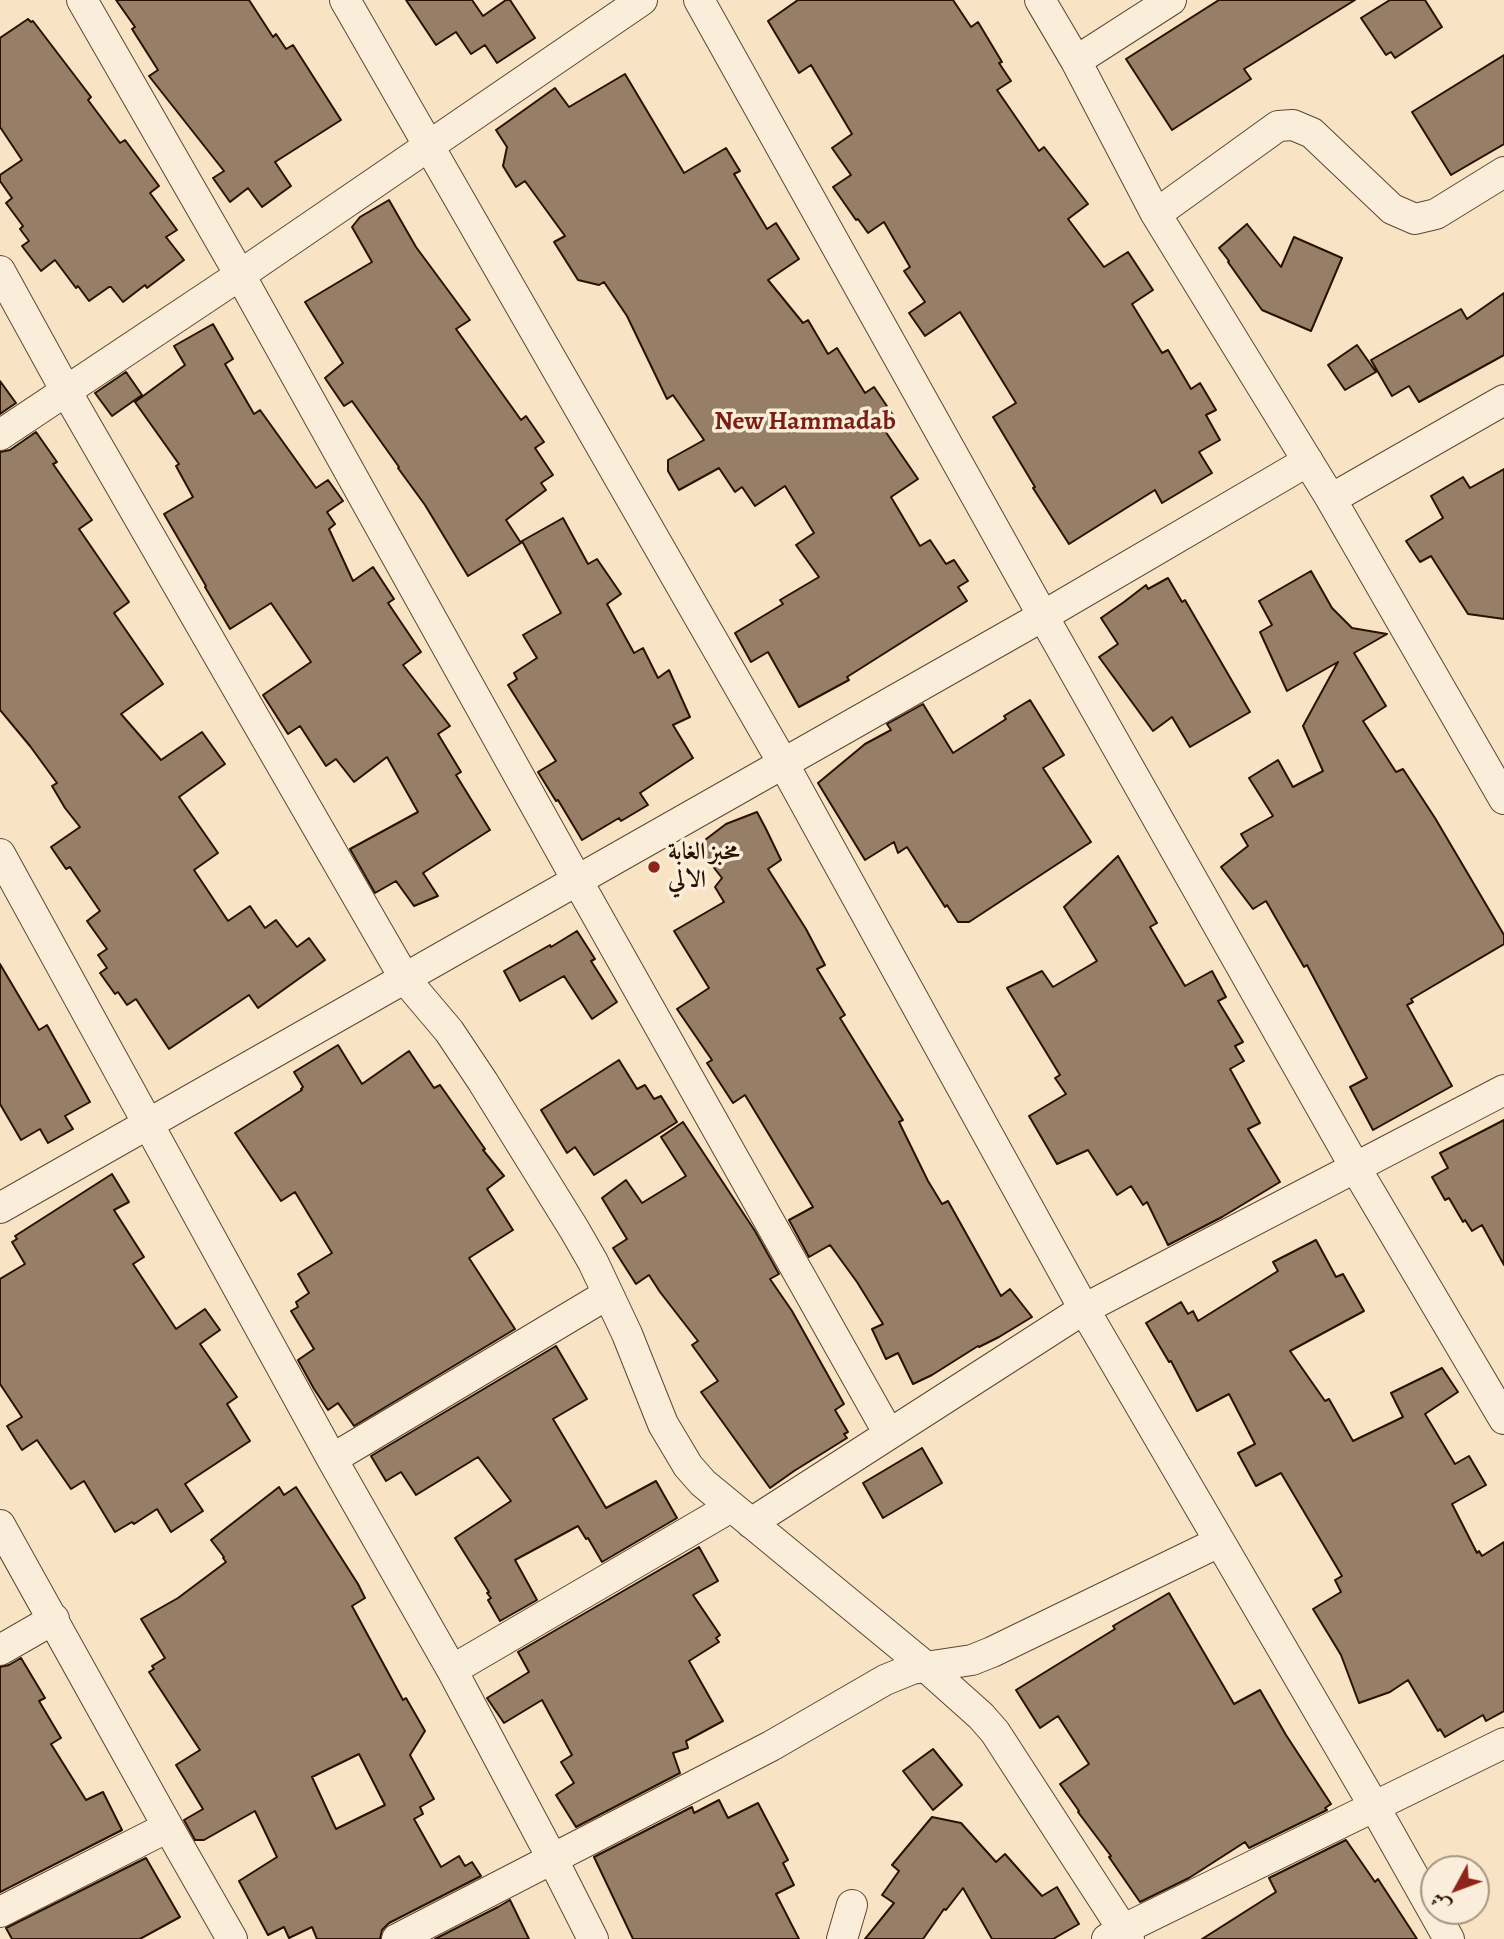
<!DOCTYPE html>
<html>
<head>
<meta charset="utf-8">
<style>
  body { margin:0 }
  #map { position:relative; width:1504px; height:1939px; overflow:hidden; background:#f8e4c4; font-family:Alegreya,Amiri,serif }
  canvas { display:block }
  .north { position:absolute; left:1420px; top:1855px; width:70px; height:70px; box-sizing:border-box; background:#faedd9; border:2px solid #a79582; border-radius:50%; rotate:229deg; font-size:19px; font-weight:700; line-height:28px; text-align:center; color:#2b1100 }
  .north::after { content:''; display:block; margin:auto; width:24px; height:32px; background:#8f2418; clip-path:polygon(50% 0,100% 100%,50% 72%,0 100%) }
</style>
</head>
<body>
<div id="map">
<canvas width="1504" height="1939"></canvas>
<div class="north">ش</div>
</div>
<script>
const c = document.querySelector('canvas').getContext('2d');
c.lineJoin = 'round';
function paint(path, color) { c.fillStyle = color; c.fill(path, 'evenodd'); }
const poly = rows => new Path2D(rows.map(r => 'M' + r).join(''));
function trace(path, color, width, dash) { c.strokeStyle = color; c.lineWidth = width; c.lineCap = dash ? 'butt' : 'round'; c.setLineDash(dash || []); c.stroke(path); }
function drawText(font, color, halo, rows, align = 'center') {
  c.font = font + ' Alegreya,Amiri,serif'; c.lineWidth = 7; c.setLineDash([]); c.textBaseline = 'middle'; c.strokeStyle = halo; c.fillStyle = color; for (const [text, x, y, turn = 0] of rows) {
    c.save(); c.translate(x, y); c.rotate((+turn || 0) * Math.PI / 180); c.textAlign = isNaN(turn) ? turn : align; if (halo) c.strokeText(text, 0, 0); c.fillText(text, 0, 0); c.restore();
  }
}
const building = poly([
  [116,0,249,0,273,37,276,34,286,49,293,45,341,120,275,162,291,186,262,207,248,188,230,202,213,178,224,171,149,76,158,70,132,29,135,27,116,0],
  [406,0,472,0,483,16,506,0,510,0,535,38,497,63,485,45,471,54,456,32,436,45,406,0],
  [798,0,953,0,971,27,978,22,1002,62,999,63,1011,81,997,90,1039,151,1044,147,1088,204,1068,219,1104,267,1128,252,1153,290,1132,304,1162,353,1168,350,1191,389,1200,383,1216,410,1206,415,1220,440,1199,452,1212,473,1162,503,1155,490,1069,544,1033,488,1035,487,993,417,1016,403,960,312,925,336,909,313,925,302,904,271,910,267,884,222,868,233,858,219,856,220,833,187,851,175,832,148,852,134,811,65,799,73,768,21,798,0],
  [1219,0,1355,0,1244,69,1251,79,1172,130,1126,59,1219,0],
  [1390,0,1425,0,1442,27,1395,58,1391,52,1386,55,1361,18,1390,0],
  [28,19,31,22,33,21,91,97,88,100,120,143,125,140,159,186,150,193,177,230,166,237,184,260,147,288,145,285,123,302,111,287,109,287,89,301,78,286,76,288,55,260,41,271,22,246,29,241,20,229,23,226,6,203,12,198,0,181,0,175,22,160,0,127,0,38,28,19],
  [1504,55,1504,144,1451,175,1412,112,1504,55],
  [625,74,684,173,726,148,740,171,734,174,767,229,776,223,799,259,768,280,803,323,808,320,828,354,837,348,865,393,874,387,897,421,883,428,918,479,891,497,920,546,930,540,946,564,954,560,968,581,958,587,967,601,847,677,849,680,799,707,768,652,751,662,735,633,783,604,780,600,819,577,796,545,814,533,785,486,755,506,742,487,735,492,719,468,679,490,668,471,668,460,704,440,673,395,667,399,627,316,604,282,599,285,578,280,554,242,565,236,525,181,516,187,503,166,507,147,496,130,555,88,569,107,625,74],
  [389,200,416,247,470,320,456,329,521,420,526,416,544,442,535,448,553,475,541,483,546,490,506,520,521,543,468,576,425,505,398,468,399,467,352,401,344,406,325,378,343,363,305,302,372,262,352,227,360,217,389,200],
  [1247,224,1281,267,1294,237,1342,258,1311,331,1262,310,1228,262,1229,261,1219,248,1247,224],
  [1504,293,1504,355,1419,402,1409,386,1392,396,1371,360,1461,309,1467,319,1504,293],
  [213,324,233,359,225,364,254,414,260,410,316,488,328,480,343,501,327,512,335,524,329,529,353,581,373,567,394,599,388,603,421,652,403,665,450,726,438,734,461,772,456,775,490,830,423,873,438,896,414,906,396,881,375,893,350,849,418,812,387,757,354,782,336,759,326,766,300,726,288,734,263,695,311,662,271,603,230,629,205,587,206,586,164,514,193,497,176,466,179,464,135,402,185,365,174,346,213,324],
  [1357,345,1376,372,1345,390,1328,365,1357,345],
  [126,372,142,395,112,416,95,393,126,372],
  [0,381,16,403,0,414,0,381],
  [36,432,57,462,53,464,92,520,79,529,129,602,114,613,163,684,121,714,161,760,202,732,225,764,179,797,218,853,194,870,228,921,250,906,265,928,276,920,297,947,309,938,325,960,258,1008,249,995,169,1049,136,999,127,1005,118,992,115,994,100,973,107,968,98,955,107,949,87,921,100,911,70,867,66,869,51,847,80,827,65,808,52,786,57,783,30,746,0,710,0,452,10,450,36,432],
  [1504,469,1504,619,1468,614,1431,556,1420,562,1406,541,1443,518,1431,496,1463,477,1470,488,1504,469],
  [563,518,588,564,597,559,621,594,607,604,634,653,643,648,658,678,669,670,690,717,673,725,693,758,640,793,648,805,621,821,619,818,582,840,558,800,556,801,538,772,556,761,508,685,517,679,514,673,537,658,523,635,561,613,522,541,563,518],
  [1311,571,1332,608,1352,628,1387,634,1354,653,1386,706,1363,721,1396,772,1403,769,1435,818,1504,935,1504,944,1411,999,1413,1002,1407,1005,1452,1086,1373,1130,1350,1087,1367,1078,1307,965,1304,967,1266,901,1253,909,1221,867,1248,846,1241,834,1273,816,1249,778,1278,760,1293,787,1323,771,1303,726,1338,662,1287,691,1260,632,1272,625,1259,601,1311,571],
  [1168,578,1182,602,1185,600,1250,712,1190,747,1172,717,1153,731,1099,657,1118,644,1101,618,1124,602,1146,585,1148,589,1168,578],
  [1030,700,1064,755,1043,768,1091,842,969,922,958,922,947,905,945,907,907,847,898,853,894,842,865,860,818,783,865,744,891,730,887,724,923,704,953,753,1006,719,1004,716,1030,700],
  [757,812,766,829,781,860,768,869,806,929,825,965,817,969,845,1015,840,1018,903,1120,899,1122,928,1181,942,1204,948,1201,1001,1296,1010,1289,1032,1317,999,1337,979,1347,978,1346,932,1375,913,1384,898,1353,886,1359,872,1329,883,1324,857,1282,830,1245,809,1257,789,1220,813,1207,745,1095,733,1103,707,1063,712,1060,677,1009,709,988,674,931,724,902,715,887,722,878,697,846,726,824,757,812],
  [1118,856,1157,923,1150,927,1185,986,1212,971,1226,997,1218,1001,1243,1042,1235,1046,1244,1061,1230,1069,1260,1123,1248,1129,1280,1182,1222,1217,1168,1245,1147,1202,1143,1205,1131,1186,1117,1195,1088,1150,1057,1164,1029,1116,1066,1094,1055,1078,1060,1075,1007,988,1042,971,1053,987,1097,961,1064,907,1118,856],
  [577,931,595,959,591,961,617,1002,592,1019,564,976,520,1001,504,971,550,945,551,947,577,931],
  [0,964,39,1030,47,1025,90,1102,65,1116,73,1129,48,1143,40,1129,21,1140,0,1104,0,964],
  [338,1045,362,1084,409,1051,434,1088,440,1085,485,1149,483,1150,504,1176,487,1189,513,1230,469,1258,515,1329,354,1426,338,1403,328,1410,314,1389,298,1360,314,1349,291,1311,298,1307,296,1302,309,1293,298,1274,332,1253,295,1192,281,1201,235,1133,302,1090,301,1089,303,1087,294,1072,338,1045],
  [619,1060,637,1089,645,1085,654,1099,661,1096,677,1122,594,1175,575,1147,567,1153,541,1110,619,1060],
  [1504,1120,1504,1265,1482,1225,1472,1231,1465,1220,1463,1222,1449,1198,1445,1200,1432,1177,1448,1168,1440,1153,1504,1120],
  [683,1122,755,1231,779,1274,770,1279,792,1311,844,1404,835,1410,848,1432,844,1434,847,1438,794,1471,770,1488,701,1392,718,1381,692,1345,698,1341,660,1292,649,1275,636,1284,613,1248,627,1239,602,1198,626,1180,642,1203,686,1176,661,1137,683,1122],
  [112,1174,129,1202,114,1210,144,1257,133,1264,176,1329,205,1309,220,1330,200,1344,237,1397,227,1404,250,1441,185,1484,203,1511,171,1532,157,1509,134,1524,132,1522,115,1532,84,1481,71,1489,37,1440,22,1450,7,1426,22,1417,0,1384,0,1279,25,1264,12,1242,17,1239,15,1236,112,1174],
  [1316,1240,1336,1277,1343,1274,1364,1311,1290,1351,1325,1401,1329,1399,1353,1441,1403,1417,1391,1393,1442,1368,1458,1392,1425,1414,1455,1464,1469,1456,1486,1485,1452,1504,1477,1553,1479,1551,1482,1556,1504,1542,1504,1711,1486,1721,1483,1715,1445,1737,1440,1729,1438,1731,1408,1680,1390,1692,1359,1703,1341,1655,1313,1609,1341,1592,1335,1580,1342,1576,1281,1473,1256,1486,1238,1453,1255,1444,1229,1394,1197,1411,1171,1361,1169,1362,1146,1323,1181,1302,1188,1314,1193,1311,1198,1321,1278,1271,1273,1262,1316,1240],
  [556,1346,587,1399,553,1419,606,1508,656,1481,677,1518,602,1562,588,1538,586,1539,578,1526,515,1560,537,1600,500,1621,488,1600,491,1598,487,1593,489,1592,455,1538,511,1501,478,1457,416,1495,401,1472,386,1481,371,1456,556,1346],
  [922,1448,942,1483,883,1518,863,1483,922,1448],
  [279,1487,284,1495,296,1487,358,1584,365,1598,352,1606,403,1700,406,1698,425,1731,410,1755,434,1799,420,1807,423,1814,414,1819,441,1867,459,1856,465,1866,472,1862,481,1876,389,1923,382,1930,380,1939,317,1939,312,1927,289,1938,284,1927,268,1935,239,1881,277,1857,255,1811,204,1840,195,1840,184,1820,203,1809,176,1765,200,1750,149,1672,154,1669,152,1666,165,1658,141,1619,178,1598,226,1562,223,1558,224,1557,211,1540,279,1487],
  [359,1754,385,1805,336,1829,312,1777,359,1754],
  [699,1547,718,1581,693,1595,720,1635,716,1638,719,1642,689,1661,723,1721,686,1741,688,1748,673,1753,680,1773,576,1827,556,1795,574,1783,561,1762,572,1755,542,1700,504,1723,487,1698,529,1672,518,1652,699,1547],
  [1169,1593,1234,1704,1260,1690,1286,1735,1331,1804,1325,1808,1327,1810,1249,1848,1245,1842,1189,1878,1140,1902,1109,1857,1111,1856,1078,1812,1079,1811,1060,1784,1089,1764,1058,1716,1040,1728,1016,1690,1115,1629,1113,1626,1169,1593],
  [21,1658,45,1698,39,1701,61,1738,51,1744,86,1800,103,1792,122,1830,0,1892,0,1667,9,1665,21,1658],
  [933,1749,962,1785,933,1810,903,1771,933,1749],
  [719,1800,728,1818,758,1803,788,1860,783,1863,794,1885,776,1894,799,1939,633,1939,594,1857,692,1807,694,1813,719,1800],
  [932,1817,961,1823,996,1862,1005,1854,1042,1896,1057,1887,1079,1924,1053,1939,992,1939,963,1888,946,1910,944,1909,923,1939,865,1939,894,1903,882,1895,899,1871,892,1865,932,1817],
  [1346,1840,1375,1882,1378,1879,1417,1939,1202,1939,1276,1892,1269,1878,1346,1840],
  [146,1858,180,1917,140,1939,12,1939,6,1928,146,1858],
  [510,1900,529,1939,435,1939,498,1907,510,1900]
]);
paint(building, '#967f66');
trace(building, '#2b1100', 2);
const street = poly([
  [82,0,240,275,577,880,889,1434],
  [345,0,783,763,1084,1309,1374,1806,1449,1939],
  [699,0,1043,616,1355,1167,1504,1419],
  [1040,0,1076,61,1156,214,1331,499,1504,799],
  [1076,61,1171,0],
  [1156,214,1278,126,1293,125,1312,133,1392,209,1415,219,1436,214,1504,172],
  [0,271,66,391,405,979,449,1031,483,1082,574,1229,593,1262,627,1334,663,1424,688,1466,703,1483,925,1666,981,1716,995,1732,1129,1939],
  [0,435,240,275,642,0],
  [1331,499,1504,400],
  [0,854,332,1459,452,1670,553,1860,593,1939],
  [0,1208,1043,616,1308,461],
  [332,1459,608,1294],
  [751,1523,1084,1309,1504,1090],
  [0,1525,168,1827,232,1939],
  [0,1650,54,1619],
  [452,1670,731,1507],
  [0,1912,168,1827],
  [397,1939,771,1746,885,1680,912,1669,972,1660,992,1652,1219,1542],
  [842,1939,852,1905],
  [1107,1939,1122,1930,1504,1743]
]);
trace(street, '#5e4631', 32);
trace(street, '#faedd9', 30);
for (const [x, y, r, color] of [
  [654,867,7,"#8f2418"]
]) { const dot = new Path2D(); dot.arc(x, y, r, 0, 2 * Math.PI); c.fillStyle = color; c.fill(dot); trace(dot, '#faedd9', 2.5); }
drawText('bold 24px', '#2b1100', '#faedd9', [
  ["مخبز الغابة",668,853],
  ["الالي",668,881]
], 'left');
drawText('bold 26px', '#7a1f14', '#faedd9', [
  ["New Hammadab",805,423]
]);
</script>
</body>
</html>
